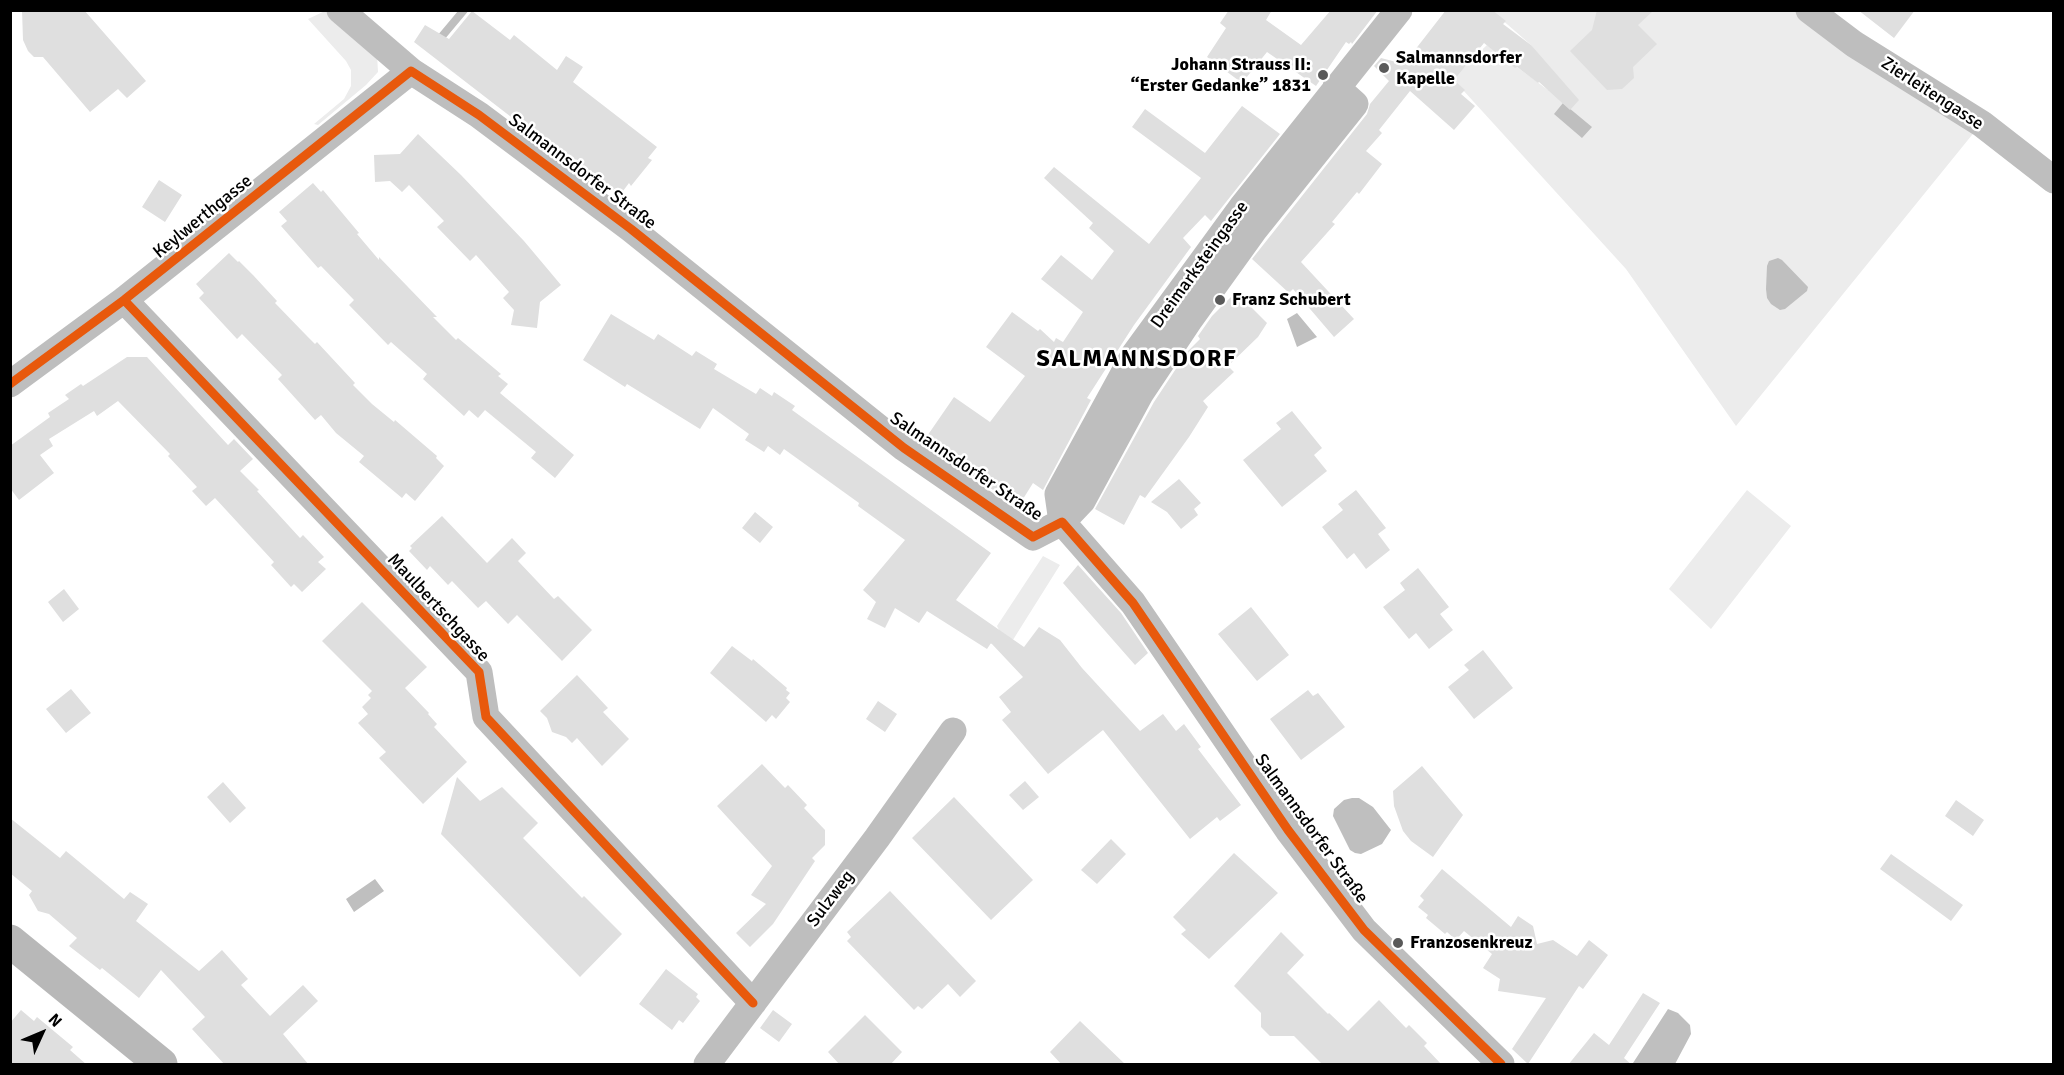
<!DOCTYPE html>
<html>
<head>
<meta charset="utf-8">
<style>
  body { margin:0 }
  #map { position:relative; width:2064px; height:1075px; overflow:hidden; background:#fff; font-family:Signika,sans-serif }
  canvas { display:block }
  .frame { position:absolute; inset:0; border:12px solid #000; pointer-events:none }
  .north { position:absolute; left:12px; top:1003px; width:60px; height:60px; -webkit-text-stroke:4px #fff; paint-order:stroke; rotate:46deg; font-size:16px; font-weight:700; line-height:24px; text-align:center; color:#000 }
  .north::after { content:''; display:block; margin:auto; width:21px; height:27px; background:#000; clip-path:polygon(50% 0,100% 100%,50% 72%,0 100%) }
</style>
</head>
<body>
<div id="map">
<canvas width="2064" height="1075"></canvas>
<div class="frame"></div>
<div class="north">N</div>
</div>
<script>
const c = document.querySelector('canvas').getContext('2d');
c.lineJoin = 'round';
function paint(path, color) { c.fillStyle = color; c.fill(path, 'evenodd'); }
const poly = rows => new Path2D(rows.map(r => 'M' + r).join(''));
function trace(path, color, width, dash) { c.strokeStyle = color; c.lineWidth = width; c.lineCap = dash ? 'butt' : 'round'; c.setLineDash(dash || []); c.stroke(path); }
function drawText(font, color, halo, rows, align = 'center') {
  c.font = font + ' Signika,sans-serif'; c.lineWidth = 5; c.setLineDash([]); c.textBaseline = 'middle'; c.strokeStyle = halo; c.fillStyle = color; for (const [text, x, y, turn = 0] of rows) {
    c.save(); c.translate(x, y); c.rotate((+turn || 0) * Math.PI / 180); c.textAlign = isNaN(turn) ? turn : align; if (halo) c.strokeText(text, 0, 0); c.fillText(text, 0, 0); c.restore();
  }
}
paint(poly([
  [325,11,328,11,377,54,378,72,366,85,318,125,314,124,344,99,351,86,351,70,346,61,308,19],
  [1492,11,1799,11,1976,130,1736,426,1626,269,1452,78,1487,45,1548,90,1531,45],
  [1747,490,1791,526,1711,629,1669,589],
  [1043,556,1060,565,1011,643,990,644,999,630,997,626]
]), '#ececec');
paint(poly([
  [1563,103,1592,127,1582,138,1554,114],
  [1778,258,1782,260,1808,287,1807,291,1785,309,1780,310,1771,304,1767,298,1766,289,1767,266,1769,261],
  [1297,313,1317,337,1297,347,1287,319],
  [1352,798,1359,798,1373,807,1391,830,1382,844,1361,854,1355,853,1350,850,1333,816,1334,809,1344,800],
  [375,879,384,891,354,912,346,899],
  [1668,1009,1678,1013,1690,1025,1691,1034,1675,1064,1635,1064,1633,1063]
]), '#bfbfbf');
trace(poly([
  [438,41,464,10]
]), '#bfbfbf', 8);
paint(poly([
  [22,10,84,10,146,81,127,98,118,89,90,112,43,57,34,57,28,51,23,40],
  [1229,10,1272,10,1266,20,1301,45,1331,10,1378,10,1352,44,1351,42,1349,44,1346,42,1316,86,1267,52,1242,83,1207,57,1226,28,1220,23],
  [1446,10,1492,10,1506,21,1503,24,1531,45,1579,100,1570,110,1539,82,1538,83,1517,67,1515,68,1484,43,1454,80,1465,90,1461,94,1475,106,1454,130,1410,91,1379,130,1382,133,1366,151,1382,164,1359,194,1357,192,1332,222,1335,224,1301,262,1354,319,1334,337,1293,289,1289,293,1252,259,1367,114,1370,104,1389,81,1374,66,1381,58,1404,64],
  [1597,10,1654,10,1638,25,1657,44,1633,67,1634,78,1622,89,1607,90,1570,51,1592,30],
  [1858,10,1915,10,1894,38],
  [472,11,510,40,514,35,557,70,566,56,583,67,573,82,657,147,648,158,652,160,631,186,629,183,620,195,553,144,550,147,414,42,425,25,449,39],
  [1242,106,1280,134,1211,221,1205,215,1183,238,1191,247,1134,325,1087,398,1091,400,1043,490,1033,483,1018,507,923,442,954,397,990,422,1025,376,986,347,1012,312,1038,331,1040,329,1054,342,1056,338,1063,342,1083,312,1041,279,1061,255,1092,280,1114,251,1089,228,1093,223,1044,178,1054,167,1149,244,1201,178,1132,127,1145,109,1205,153],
  [418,134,461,175,524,241,561,285,540,302,537,328,511,325,514,310,503,298,509,292,476,255,470,261,437,227,444,221,409,185,402,192,390,181,375,182,374,155,400,154],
  [159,180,182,195,165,222,142,207],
  [313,183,321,192,323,190,359,233,357,234,379,260,379,257,437,317,433,317,456,340,458,338,501,374,498,376,508,384,500,393,574,455,555,478,531,458,536,452,485,410,478,418,469,410,464,416,423,379,427,374,391,342,388,345,349,305,354,300,321,266,318,268,281,226,287,221,279,212],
  [229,253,238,262,239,261,253,275,277,301,275,303,306,335,315,344,317,342,355,383,353,385,372,404,394,422,395,420,437,456,436,458,444,466,415,501,406,493,402,498,359,462,364,456,336,433,321,415,315,420,278,379,282,375,242,334,237,339,199,298,204,293,196,284],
  [1236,292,1267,323,1258,337,1228,366,1234,372,1203,401,1208,407,1189,437,1145,498,1140,495,1124,525,1095,509,1154,402,1187,352,1200,339,1198,336,1212,316],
  [611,314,654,340,658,334,692,356,696,351,717,364,714,369,756,394,760,388,772,396,774,392,795,406,792,410,991,553,956,600,1024,647,1039,627,1060,640,1082,668,1140,731,1163,714,1176,731,1184,724,1201,747,1198,749,1241,805,1220,821,1217,817,1190,839,1103,730,1048,774,1002,720,1011,712,999,697,1023,677,991,643,987,649,927,611,919,623,895,608,885,628,867,619,876,602,863,590,905,540,858,506,859,503,784,449,780,455,768,446,764,452,745,440,749,434,713,408,700,429,627,384,625,387,583,360],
  [127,357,147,357,228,445,234,439,253,459,240,471,259,490,257,491,300,538,303,535,324,557,318,562,326,569,302,592,294,584,291,587,271,565,274,562,215,498,206,506,192,491,197,487,168,456,170,454,118,401,97,416,94,411,49,439,53,446,40,455,54,473,19,500,10,488,10,446,50,417,48,413,69,399,65,395,81,384,83,386],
  [1292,411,1322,448,1314,455,1327,471,1282,507,1243,460,1281,429,1276,423],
  [1179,479,1201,503,1194,509,1198,515,1181,529,1167,512,1151,502],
  [1356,490,1386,528,1378,534,1390,550,1366,569,1354,553,1347,559,1322,527,1343,510,1338,504],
  [755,512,773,527,760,543,742,528],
  [442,516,487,563,512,538,526,553,518,561,554,599,558,596,592,630,562,661,517,615,508,624,486,601,478,608,452,581,448,585,430,566,427,570,409,551,412,548,410,546],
  [1078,565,1121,613,1148,653,1135,665,1063,583],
  [1418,568,1449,607,1440,614,1453,630,1429,649,1416,633,1409,639,1383,607,1405,590,1400,583],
  [64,589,79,609,63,622,48,602],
  [362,602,427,667,405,688,429,713,428,714,437,724,434,727,467,762,423,804,379,758,386,752,358,723,368,714,362,707,371,698,368,695,372,691,322,641],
  [1251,607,1289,655,1257,681,1218,634],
  [732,646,752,661,753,659,787,688,786,690,790,693,786,698,790,702,776,719,772,715,766,722,710,673],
  [1483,650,1513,688,1474,719,1448,687,1469,670,1464,665],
  [577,675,608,708,603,712,629,739,602,766,577,738,572,743,566,737,552,732,547,718,540,711],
  [71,689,91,713,66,733,46,709],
  [1308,690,1313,696,1318,693,1345,727,1301,760,1270,719],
  [878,701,897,714,885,732,866,719],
  [762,764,785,788,788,785,807,805,804,808,825,830,825,845,812,858,815,861,773,924,750,947,736,933,766,904,751,895,772,866,717,806],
  [1422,766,1463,815,1433,857,1411,841,1403,831,1394,806,1393,791],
  [457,777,480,801,502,787,538,823,523,838,582,898,584,896,622,934,580,977,441,834],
  [1025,781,1039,797,1023,810,1009,795],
  [223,782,246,808,230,823,207,797],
  [954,797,1033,880,991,920,912,838],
  [1956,800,1984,820,1973,836,1945,816],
  [10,818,60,858,66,851,124,899,130,892,148,904,136,921,199,971,222,950,248,979,241,985,270,1016,303,985,318,1001,283,1034,309,1065,225,1065,192,1029,205,1017,161,970,139,998,102,968,100,970,69,946,77,938,49,914,38,911,29,895,32,891,10,873],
  [1111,839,1126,854,1097,884,1081,870],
  [1234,853,1278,893,1209,959,1181,934,1186,930,1173,917],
  [1891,854,1963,905,1951,921,1880,869],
  [1442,869,1511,927,1518,916,1533,926,1537,944,1553,940,1577,956,1589,940,1608,955,1583,989,1579,986,1528,1064,1512,1049,1546,998,1498,991,1500,979,1483,968,1492,954,1464,931,1456,940,1447,932,1445,934,1426,918,1428,915,1418,907,1424,900,1420,896],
  [890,891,976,981,960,997,948,984,922,1009,918,1006,914,1010,847,941,851,937,847,932],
  [1281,932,1304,955,1287,973,1328,1014,1329,1013,1348,1031,1379,1000,1406,1028,1409,1025,1427,1043,1424,1046,1442,1065,1323,1065,1294,1036,1270,1036,1261,1027,1261,1013,1234,986],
  [666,969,698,994,696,997,700,1001,683,1023,679,1020,672,1030,639,1004],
  [1643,993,1660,1003,1624,1058,1632,1065,1568,1065,1594,1033,1609,1045],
  [21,1010,34,1021,37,1017,73,1047,70,1050,87,1065,10,1065,10,1023],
  [773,1010,792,1024,779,1042,760,1028],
  [865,1015,902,1052,890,1065,840,1065,828,1052],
  [1080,1021,1126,1065,1062,1065,1050,1052]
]), '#dfdfdf');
trace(poly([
  [340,10,411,71,479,115,631,229,904,448,1033,537,1062,522,1082,501,1140,394,1190,319,1254,230,1355,104,1336,87],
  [1809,10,1854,44,1982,124,2054,180],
  [124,300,479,672,486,717,753,1003],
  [10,384,124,300,411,71],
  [1062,522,1133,603,1288,830,1364,930,1501,1064],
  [1062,522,1058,494,1134,355,1242,207,1399,10],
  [707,1064,877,838,953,731]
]), '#bebebe', 27);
trace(poly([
  [10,941,161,1064]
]), '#b8b8b8', 33);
trace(poly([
  [124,300,479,672,486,717,753,1003],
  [10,384,124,300,411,71,479,115,631,229,904,448,1033,537,1062,522,1133,603,1288,830,1364,930,1501,1064]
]), '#e8590c', 9);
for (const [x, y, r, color] of [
  [1384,68,6,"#595959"],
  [1323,75,6,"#595959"],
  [1220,300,6,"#595959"],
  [1398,943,6,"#595959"]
]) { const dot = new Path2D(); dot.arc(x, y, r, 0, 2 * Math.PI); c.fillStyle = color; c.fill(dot); trace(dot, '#fff', 2); }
drawText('bold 18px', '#000', '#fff', [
  ["Salmannsdorfer",1396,58],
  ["Kapelle",1396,79],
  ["Johann Strauss II:",1311,65,"right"],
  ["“Erster Gedanke” 1831",1311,86,"right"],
  ["Franz Schubert",1232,300],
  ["Franzosenkreuz",1410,943]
], 'left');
drawText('18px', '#000', '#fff', [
  ["Zierleitengasse",1932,94,33],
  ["Salmannsdorfer Straße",582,172,37],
  ["Keylwerthgasse",203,217,-39],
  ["Dreimarksteingasse",1200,265,-54],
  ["Salmannsdorfer Straße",966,467,34],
  ["Maulbertschgasse",438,608,47],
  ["Salmannsdorfer Straße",1311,829,54],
  ["Sulzweg",831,899,-53]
]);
c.letterSpacing = '1.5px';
drawText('bold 24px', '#000', '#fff', [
  ["SALMANNSDORF",1137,360]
]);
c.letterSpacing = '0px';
</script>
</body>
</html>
